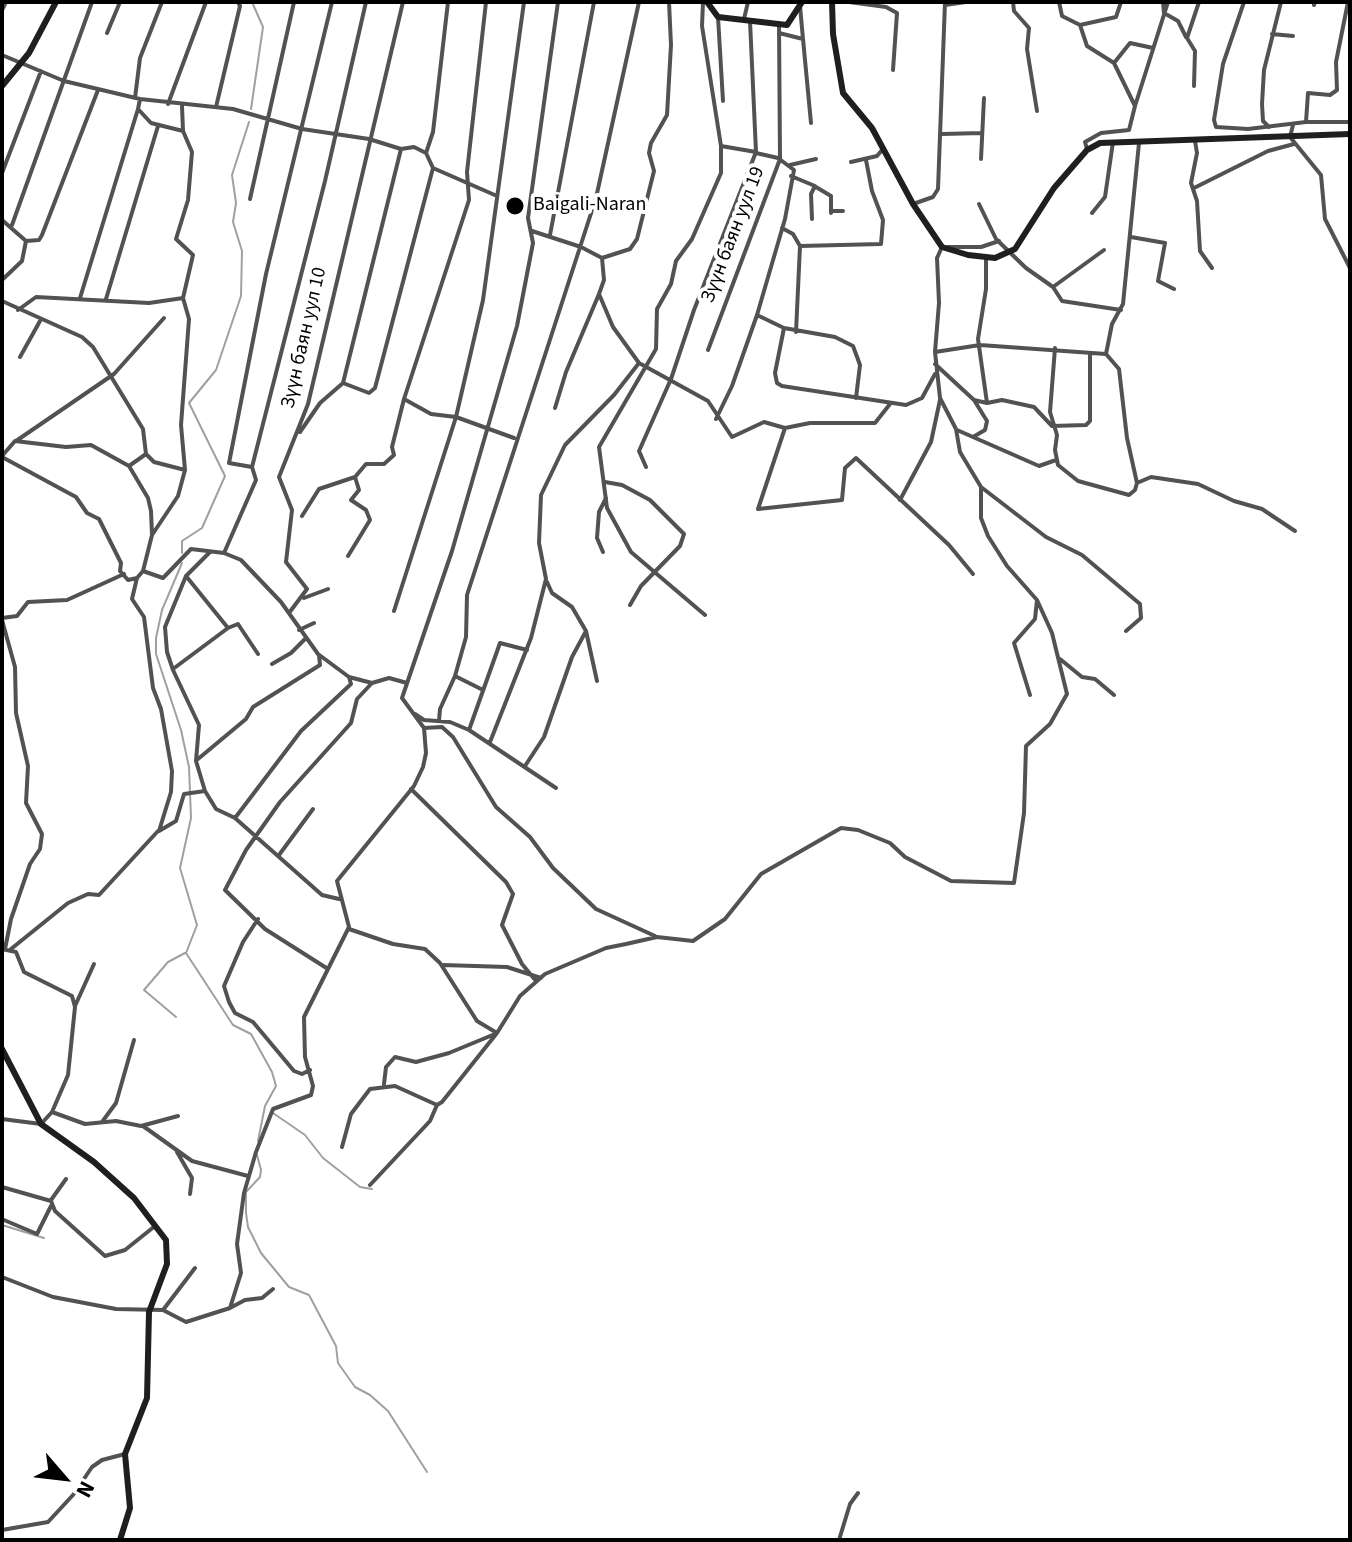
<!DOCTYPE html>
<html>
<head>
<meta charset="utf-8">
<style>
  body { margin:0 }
  #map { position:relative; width:1352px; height:1542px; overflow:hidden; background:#fff; font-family:"Source Sans 3",sans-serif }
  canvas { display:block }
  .frame { position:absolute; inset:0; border:4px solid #000; pointer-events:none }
  .north { position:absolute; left:24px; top:1438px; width:80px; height:80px; -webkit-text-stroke:6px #fff; paint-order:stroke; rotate:118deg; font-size:22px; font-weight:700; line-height:32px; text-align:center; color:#000 }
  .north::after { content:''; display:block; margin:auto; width:28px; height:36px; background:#000; clip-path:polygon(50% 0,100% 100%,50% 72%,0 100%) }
</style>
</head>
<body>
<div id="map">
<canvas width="1352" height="1542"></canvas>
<div class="frame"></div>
<div class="north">N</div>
</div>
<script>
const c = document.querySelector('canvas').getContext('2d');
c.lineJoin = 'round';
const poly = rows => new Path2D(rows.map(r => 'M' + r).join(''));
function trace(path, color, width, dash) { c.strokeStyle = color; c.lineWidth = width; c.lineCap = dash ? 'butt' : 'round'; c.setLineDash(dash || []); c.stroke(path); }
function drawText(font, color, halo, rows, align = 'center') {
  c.font = font + ' "Source Sans 3",sans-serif'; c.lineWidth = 8; c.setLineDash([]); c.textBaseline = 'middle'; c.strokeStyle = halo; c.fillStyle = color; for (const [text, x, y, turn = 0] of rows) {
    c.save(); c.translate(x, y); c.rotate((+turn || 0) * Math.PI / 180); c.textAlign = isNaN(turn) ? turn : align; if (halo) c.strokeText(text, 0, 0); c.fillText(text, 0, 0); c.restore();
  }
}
trace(poly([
  [251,109,263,27,252,2],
  [182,553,182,541,202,528,225,476,189,403,216,370,241,296,242,251,233,222,236,203,232,175,249,122],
  [182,563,162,610,156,638,156,654,181,730,189,767,191,818,180,868,197,925,186,953,233,1025,251,1034,272,1072,276,1086,265,1106,258,1141],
  [176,1017,144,990,168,962,185,953],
  [273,1113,305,1135,323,1158,360,1187,372,1189],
  [257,1155,261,1170,260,1177,246,1192,246,1213,248,1227,261,1253,289,1287,309,1295,336,1346,338,1363,355,1387,370,1395,388,1411,427,1472],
  [2,1225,44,1238]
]), '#a0a0a0', 2);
trace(poly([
  [703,2,702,26,721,146,721,173,692,239,676,261,671,284,657,309,656,349,599,447,607,508,631,552,705,615],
  [849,2,886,7,897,13,893,70],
  [1013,2,1014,11,1029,28,1027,49,1037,111],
  [1059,2,1062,16,1080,25,1087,46,1114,63,1135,106,1129,130,1101,133,1085,142,1087,149],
  [1163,2,1164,13,1178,21,1186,37],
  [1244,2,1223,64,1214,120,1216,127,1248,129,1306,122,1308,93,1330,95,1337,90,1336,62,1348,2],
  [945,5,966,2],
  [1314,5,1315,2],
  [800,6,803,39],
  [2,10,6,2],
  [718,17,723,101],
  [744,19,748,2],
  [1080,25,1116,17,1121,2],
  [107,33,120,2],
  [779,33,803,39,811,123],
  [1272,34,1293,36],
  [2,55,64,81,140,99,138,109,151,123,183,131],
  [1114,63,1130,43,1153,48],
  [1194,86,1195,51,1187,38,1199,2],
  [135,98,140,58,162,2],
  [140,99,233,109,302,129,369,139,401,149,414,147,426,153,433,168,497,196],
  [168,104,206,2],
  [1135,106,1168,2],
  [216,107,240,6,238,2],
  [1306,122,1350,122],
  [1293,125,1290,137,1321,175,1325,219,1350,268],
  [1269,127,1263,121,1262,104,1264,70,1281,2],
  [942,134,982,133],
  [1195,141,1197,153,1191,183,1197,201,1200,251,1212,268],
  [721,146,756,152],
  [426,153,433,132,448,2],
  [981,159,984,98],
  [851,162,877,156,882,150],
  [790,165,816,159],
  [2,173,41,71],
  [791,176,815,186,811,194,812,219],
  [816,187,831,196,831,213],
  [1194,188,1268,151,1294,144],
  [250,199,294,2],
  [913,204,933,197,938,189,945,2],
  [979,204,996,239,1026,268,1053,287,1062,301,1121,310],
  [832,211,843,211],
  [1092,213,1105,197,1113,142],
  [2,220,26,241,22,261,2,280],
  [12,225,92,2],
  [782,228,793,234,800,246,881,244,883,220,872,191,866,160],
  [532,231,581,247,602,258,604,280,599,294,613,327,639,363,708,401,732,437,764,422,785,428,810,423,875,423,890,404],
  [550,235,594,2],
  [1131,237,1165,243,1158,281,1174,289],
  [26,241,39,240,42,235,98,90],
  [942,247,937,258,939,303,935,352,940,398,956,429,960,452,981,487,981,518,988,536,1007,566,1037,600,1035,619,1014,643,1030,695],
  [948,247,981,247,999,241],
  [602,258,630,249,637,239,654,171,649,153,651,143,667,115,671,45,669,2],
  [986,259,986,289,978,339,987,403],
  [1053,287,1104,250],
  [80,298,138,109],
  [106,299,158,126],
  [2,301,82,337,93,347,143,429,146,454,154,462,185,470],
  [18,310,36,297,149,303,183,298],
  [757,315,784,328,835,337,853,346,860,365,856,398],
  [784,328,775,373,777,383,782,386,906,405,922,398,935,374],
  [796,332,800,246],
  [1055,348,1050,412,1057,435,1055,450,1058,465,1078,481,1129,495,1135,490,1137,483,1127,438,1119,369,1106,354,1112,324,1123,304,1139,143],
  [708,350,780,159,779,24],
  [935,352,980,345,1106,354],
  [20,357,40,321],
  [935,364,974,400,987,403,1002,400,1034,407,1052,426,1086,425,1090,421,1090,353],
  [343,383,401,149],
  [404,399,431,414,456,417,514,438],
  [555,408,566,372,599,294],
  [716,419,732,386,757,315,785,219,794,170,778,158,756,153],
  [785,428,758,509,842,500,845,468,856,458,949,545,973,574],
  [957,430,1039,466,1056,460],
  [300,432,320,403,343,383,369,393,375,388,433,168],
  [973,437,985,430,987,421,974,400],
  [16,441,114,374,164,318],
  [2,456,15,441,66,447,91,445,129,466,148,498,151,511,152,535,143,571,137,578,128,580,120,571,121,563,99,519,87,513,76,497,2,457],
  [129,466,146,454],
  [252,467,229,463,266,274,332,2],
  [646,467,639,451,671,379,694,310,756,152,750,21],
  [605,482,622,485,650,500,684,534,680,546,641,586,630,605],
  [1137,483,1151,477,1198,484,1234,501,1262,509,1295,531],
  [981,487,1046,537,1082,555,1140,604,1141,618,1126,631],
  [900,500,931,442,940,400],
  [302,516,319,489,355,477,366,464,384,464,394,455,392,447,404,399,469,200,467,172,486,2],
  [152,535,178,496,185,470,181,425,189,319,183,298,193,255,176,239,188,200,192,152,183,131,182,106],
  [210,552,186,576,165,627,167,652,173,670,199,725,196,761,205,791,216,809,235,818,322,895,339,899],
  [603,552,597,538,599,512,606,498],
  [224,553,256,480,252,467,325,181,366,2],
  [348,556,370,520,366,510,351,500,359,490,355,477],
  [143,571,163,578,191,549,224,553,241,560,281,602,318,654,349,677,372,683,389,678,407,683],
  [186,576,228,628,238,624,258,654],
  [137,578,132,599,144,617,153,688,161,709,172,771,171,792,159,831,176,821,184,794,205,791],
  [547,582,552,593,572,607,586,631,597,681],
  [304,598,328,589],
  [394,611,456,417,483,300,524,2],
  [289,613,307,589,286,562,292,510,279,477,308,404,403,2],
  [2,618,17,616,28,602,67,600,124,574],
  [2,620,15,667,16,713,28,766,26,803,42,834,40,849,30,864,11,919,5,949],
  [299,630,314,623],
  [1060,659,1082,677,1095,679,1114,695],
  [272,664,291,653,306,638],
  [173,669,228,628],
  [481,689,455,676,466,637,467,595,596,198,639,2],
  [415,714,424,720,450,722,469,730,556,788],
  [439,721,440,709,455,676],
  [424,728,442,727,453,737,496,807,530,837,553,868,596,909,655,936],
  [469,730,500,643,527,650],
  [490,742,531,638,546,579,539,543,541,495,565,445,614,395,639,363],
  [198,759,246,719,253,707,320,665,319,655],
  [525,766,544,737,572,657,586,631],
  [411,789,506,882,513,894,502,925,522,964,536,981],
  [235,818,301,731,351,684,349,677],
  [279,855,313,809],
  [258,919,243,942,224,986,229,1002,235,1013,253,1022,294,1071,302,1074,310,1070],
  [349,929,393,944,425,949,440,963,477,1021,497,1033],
  [2,949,16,952,24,972,72,996,75,1007,68,1075,52,1112,41,1124,2,1119],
  [11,949,68,903,88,894,99,895,158,831],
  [443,965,507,967,541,978],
  [328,969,265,929,225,890,246,850,280,802,351,723,357,699,372,683],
  [75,1006,94,964],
  [384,1084,386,1067,395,1057,416,1062,449,1053,495,1034],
  [52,1112,85,1124,116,1121,141,1126,178,1116],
  [102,1122,116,1103,134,1040],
  [143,1126,192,1161,248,1176],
  [342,1147,351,1114,370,1089,395,1086,437,1105,442,1102,497,1033,520,996,545,974,606,948,626,944,657,937,693,941,725,919,761,874,841,828,858,830,890,843,905,857,951,881,1014,883,1024,813,1026,746,1050,724,1067,694,1052,633,1037,600],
  [177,1152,192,1178,190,1194],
  [370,1185,430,1121,437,1105],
  [2,1187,51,1201,55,1211,105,1256,125,1250,155,1226],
  [51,1200,66,1179],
  [4,1220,37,1234,51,1206],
  [2,1277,53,1297,116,1309,163,1310,186,1322,230,1308,241,1273,237,1244,244,1193,256,1152,273,1109,311,1095,313,1086,305,1057,304,1017,349,927,337,881,414,786,423,767,426,753,424,728,402,698,452,551,517,326,533,243,528,218,558,2],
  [230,1308,245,1300,262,1298,273,1289],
  [163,1310,195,1268],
  [2,1530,48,1522,73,1495,92,1467,102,1460,125,1454],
  [839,1540,850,1504,858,1493]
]), '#525252', 4);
trace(poly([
  [707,2,718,17,787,25,802,2],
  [832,2,833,34,843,93,872,128,913,204,942,247,968,255,995,258,1015,249,1054,188,1087,150,1100,143,1350,134],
  [2,86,29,53,56,2],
  [2,1049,41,1124,94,1162,134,1198,166,1240,167,1264,149,1312,147,1398,125,1454,130,1508,120,1540]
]), '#1f1f1f', 6);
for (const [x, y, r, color] of [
  [515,206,10,"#000"]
]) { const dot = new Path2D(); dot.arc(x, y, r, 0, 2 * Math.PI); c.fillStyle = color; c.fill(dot); trace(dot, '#fff', 3); }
drawText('20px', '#000', '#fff', [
  ["Baigali-Naran",533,206]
], 'left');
drawText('20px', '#000', '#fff', [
  ["Зүүн баян уул 19",734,235,-69],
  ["Зүүн баян уул 10",305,338,-77]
]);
</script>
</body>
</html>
